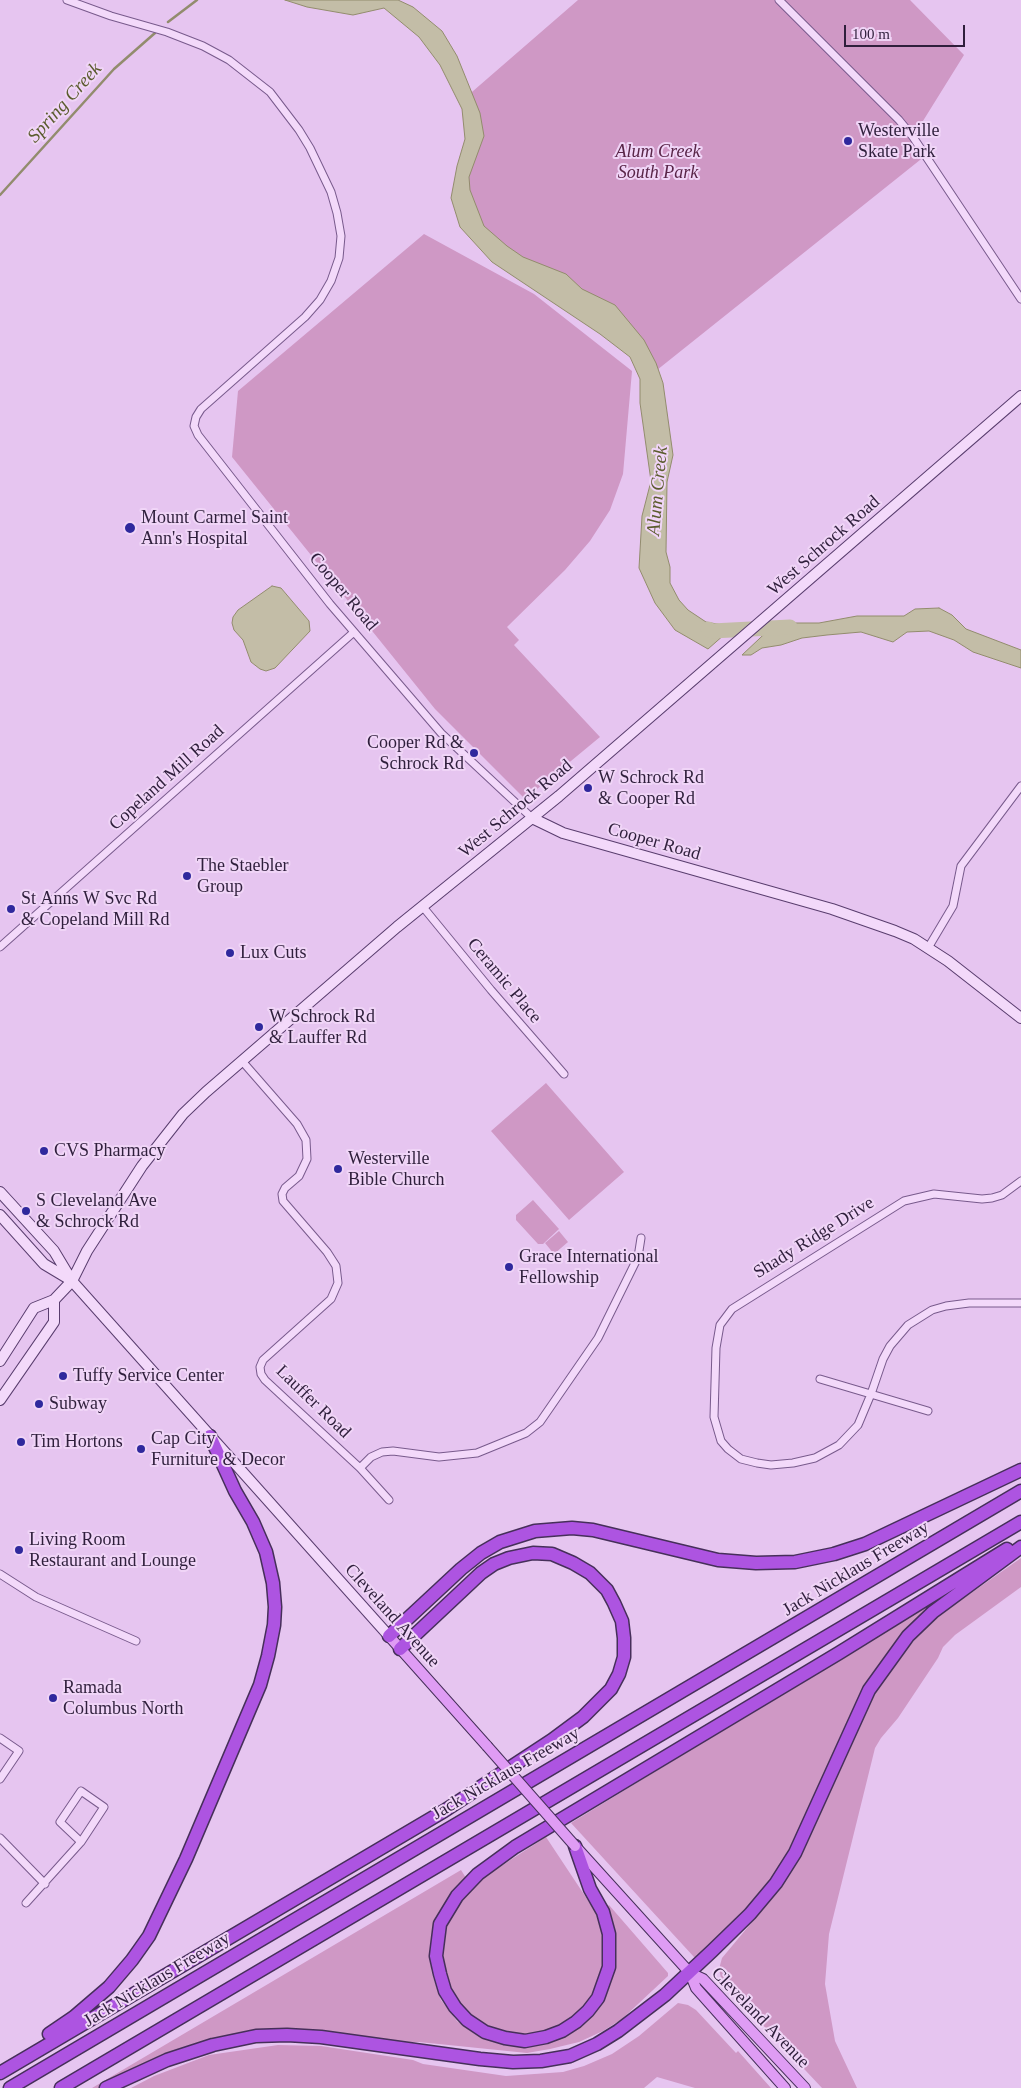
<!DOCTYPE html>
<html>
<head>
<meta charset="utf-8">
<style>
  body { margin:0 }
  #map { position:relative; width:1021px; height:2088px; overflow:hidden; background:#e6c5f0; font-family:"Times New Roman",serif }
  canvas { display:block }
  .scale { position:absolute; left:844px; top:25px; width:121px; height:22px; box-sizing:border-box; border:2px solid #2f1f3c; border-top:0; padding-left:6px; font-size:15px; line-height:18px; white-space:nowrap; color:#2f1f3c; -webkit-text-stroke:4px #f0d5f7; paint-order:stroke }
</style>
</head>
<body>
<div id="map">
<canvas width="1021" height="2088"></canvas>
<div class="scale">100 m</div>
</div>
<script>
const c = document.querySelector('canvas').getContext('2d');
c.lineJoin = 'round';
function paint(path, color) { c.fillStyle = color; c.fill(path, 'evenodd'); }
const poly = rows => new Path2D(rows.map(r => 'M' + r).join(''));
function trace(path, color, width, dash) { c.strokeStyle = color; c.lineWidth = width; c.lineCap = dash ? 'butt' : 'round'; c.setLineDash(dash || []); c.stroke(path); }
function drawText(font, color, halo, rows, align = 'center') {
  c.font = font + ' "Times New Roman",serif'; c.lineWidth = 4; c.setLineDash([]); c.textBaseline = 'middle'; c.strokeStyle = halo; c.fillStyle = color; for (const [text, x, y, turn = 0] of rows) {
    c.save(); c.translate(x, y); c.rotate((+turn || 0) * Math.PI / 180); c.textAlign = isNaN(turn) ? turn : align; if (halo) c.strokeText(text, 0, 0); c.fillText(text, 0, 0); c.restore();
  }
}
paint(poly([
  [578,0,910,0,964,55,913,137,925,156,652,374,475,229,459,187,472,136,465,98],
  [424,234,534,294,632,371,623,474,610,510,590,541,565,570,507,627,519,640,514,645,600,737,525,799,435,709,232,457,238,391],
  [546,1083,624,1172,569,1220,491,1131],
  [533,1200,559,1229,543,1244,538,1244,516,1220,516,1215],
  [559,1231,568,1242,554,1254,545,1243],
  [1021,1558,1021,1587,955,1635,943,1647,938,1658,898,1718,881,1738,875,1748,829,1934,825,1984,835,2041,857,2088,822,2088,728,1988,721,1978,719,1969,722,1958,778,1891,803,1851,871,1700,891,1668,923,1630,947,1610],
  [947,1595,890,1653,802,1833,774,1880,700,1957,694,1957,571,1823,803,1681],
  [546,1837,595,1911,603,1932,605,1951,600,1982,583,2011,551,2033,517,2038,468,2020,440,1972,442,1933,459,1902,481,1879],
  [461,1870,468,1881,435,1927,431,1941,430,1960,432,1974,441,2000,457,2021,475,2034,495,2042,512,2046,532,2045,550,2041,604,1993,606,1908,609,1905,668,1973,668,1976,622,2019,603,2031,579,2042,550,2049,527,2053,419,2042,394,2043,272,2031,133,2070,99,2088,92,2088],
  [678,2003,688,2005,696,2010,736,2053,738,2051,771,2088,695,2088,657,2077,644,2088,131,2088,154,2076,209,2055,278,2045,321,2046,413,2060,423,2064,506,2076,563,2072,584,2066,612,2054,639,2036]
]), '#cf98c5');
const water = poly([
  [285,0,398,0,413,7,442,31,457,56,480,113,484,136,469,177,470,190,484,226,507,246,523,257,566,274,582,289,615,305,644,340,656,363,663,383,673,455,667,482,666,552,670,567,670,583,679,600,688,610,706,622,733,627,708,649,675,630,655,603,639,568,642,516,651,481,640,403,640,379,630,357,600,334,492,262,460,227,451,198,457,166,465,139,462,109,440,65,419,37,384,8,353,15,307,7,285,0],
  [272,586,281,588,309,621,310,631,275,668,266,671,260,669,251,662,243,640,234,630,232,623,233,617,238,610,272,586],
  [939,608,952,615,966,629,1021,650,1021,668,973,652,954,640,929,631,907,632,893,642,861,632,827,635,802,638,781,645,762,648,751,655,742,655,776,623,819,623,857,616,904,616,915,609,939,608]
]);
paint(water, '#c3bda7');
trace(water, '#928c6d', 1);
trace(poly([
  [168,22,197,0],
  [0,195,114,69,155,33]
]), '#928c6d', 2.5);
trace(poly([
  [708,629,712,631,790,627]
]), '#c3bda7', 15);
const street = poly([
  [67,0,111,16,167,32,203,46,229,60,270,92,299,130,310,148,331,192,337,213,341,236,339,258,331,281,320,300,305,317,201,409,196,417,194,426,198,435,330,604,441,733,532,818],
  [779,0,899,120,913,137,1021,299],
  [423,907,491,990,564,1074],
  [0,947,354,632],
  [928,948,953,906,961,866,1021,786],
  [242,1061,297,1124,306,1140,307,1159,299,1176,285,1188,282,1194,283,1201,327,1252,336,1266,338,1283,331,1299,263,1360,260,1367,261,1374,265,1380,360,1468,389,1500],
  [1021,1181,1002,1195,992,1198,982,1199,934,1194,904,1201,732,1309,720,1325,716,1348,714,1417,721,1441,728,1449,741,1459,757,1463,771,1465,793,1463,815,1458,839,1445,858,1425,871,1394,883,1359,890,1346,908,1325,932,1310,946,1306,969,1303,1021,1303],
  [820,1379,928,1411],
  [360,1468,371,1457,382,1452,393,1451,439,1457,477,1453,526,1433,540,1422,598,1338,638,1257,641,1238],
  [0,1574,36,1597,136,1641],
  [0,1738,19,1751,0,1779],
  [0,1838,45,1884],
  [26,1903,81,1842,104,1807,81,1791,60,1822,81,1842]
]);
const secondary = poly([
  [532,818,563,833,832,909,895,931,914,939,948,961,1021,1018],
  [0,1192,54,1251,72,1281,389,1636],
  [0,1215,44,1264,69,1279],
  [0,1361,34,1308,54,1300,72,1281,87,1251,142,1166,183,1114,206,1092,397,927,559,796,1021,396],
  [0,1400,54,1322,54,1300]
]);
const primary = poly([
  [389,1636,487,1746],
  [576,1847,690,1973,696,1988,785,2088],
  [690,1973,703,1979,805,2088]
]);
const highway = poly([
  [389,1636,461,1569,481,1553,500,1542,535,1531,572,1528,593,1530,718,1560,756,1563,795,1562,834,1554,865,1544,1021,1470],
  [575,1846,590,1889,603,1912,609,1934,609,1967,598,1998,588,2011,576,2022,562,2031,546,2037,525,2041,505,2038,485,2032,467,2020,455,2007,445,1991,440,1974,436,1956,440,1924,457,1896,478,1874,515,1847,839,1653,1007,1549],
  [49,2034,74,2017,109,1987,132,1960,149,1936,186,1859,260,1685,268,1656,274,1625,275,1607,273,1583,266,1552,253,1522,235,1491,210,1436],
  [0,2073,444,1811,552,1740,583,1717,611,1689,619,1674,624,1657,624,1638,622,1621,614,1603,607,1590,590,1573,573,1563,552,1554,533,1553,509,1558,494,1564,481,1573,400,1649],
  [10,2088,1021,1491],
  [61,2088,1021,1522],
  [106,2088,167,2060,213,2045,256,2036,287,2035,321,2037,480,2059,513,2062,541,2061,570,2056,597,2044,618,2031,665,1995,712,1951,750,1914,776,1883,795,1853,869,1690,908,1636,933,1612,1021,1547]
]);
trace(street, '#785a8c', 9);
trace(secondary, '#593d6e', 12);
trace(primary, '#462f5a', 12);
trace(highway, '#462f5a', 15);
trace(street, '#f3d9fa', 7);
trace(secondary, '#f3d9fa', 10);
trace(primary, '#df9cf4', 10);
trace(highway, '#ad54e1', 12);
const primaryBridge = poly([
  [487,1746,575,1846]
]);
trace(primaryBridge, '#462f5a', 12, []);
trace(primaryBridge, '#df9cf4', 10);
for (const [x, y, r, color] of [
  [848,141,5,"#2f289d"],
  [130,528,6,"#2f289d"],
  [474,753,5,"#2f289d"],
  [588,788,5,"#2f289d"],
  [187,876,5,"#2f289d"],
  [11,909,5,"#2f289d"],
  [230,953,5,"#2f289d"],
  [259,1027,5,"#2f289d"],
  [44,1151,5,"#2f289d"],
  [338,1169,5,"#2f289d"],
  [26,1211,5,"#2f289d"],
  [509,1267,5,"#2f289d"],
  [63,1376,5,"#2f289d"],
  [39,1404,5,"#2f289d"],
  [21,1442,5,"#2f289d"],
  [141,1449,5,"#2f289d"],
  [19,1550,5,"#2f289d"],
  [53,1698,5,"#2f289d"]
]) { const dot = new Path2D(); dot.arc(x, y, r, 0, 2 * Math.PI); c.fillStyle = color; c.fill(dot); trace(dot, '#f0d5f7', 2); }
drawText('18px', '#2f1f3c', '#f0d5f7', [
  ["Westerville",858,131],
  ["Skate Park",858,152],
  ["Mount Carmel Saint",141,518],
  ["Ann's Hospital",141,539],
  ["Cooper Rd &",464,743,"right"],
  ["Schrock Rd",464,764,"right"],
  ["W Schrock Rd",598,778],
  ["& Cooper Rd",598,799],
  ["The Staebler",197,866],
  ["Group",197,887],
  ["St Anns W Svc Rd",21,899],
  ["& Copeland Mill Rd",21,920],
  ["Lux Cuts",240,953],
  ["W Schrock Rd",269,1017],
  ["& Lauffer Rd",269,1038],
  ["CVS Pharmacy",54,1151],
  ["Westerville",348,1159],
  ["Bible Church",348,1180],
  ["S Cleveland Ave",36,1201],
  ["& Schrock Rd",36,1222],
  ["Grace International",519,1257],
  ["Fellowship",519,1278],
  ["Tuffy Service Center",73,1376],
  ["Subway",49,1404],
  ["Cap City",151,1439],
  ["Furniture & Decor",151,1460],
  ["Tim Hortons",31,1442],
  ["Living Room",29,1540],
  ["Restaurant and Lounge",29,1561],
  ["Ramada",63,1688],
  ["Columbus North",63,1709]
], 'left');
drawText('italic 18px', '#592548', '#f0d5f7', [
  ["Alum Creek",658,152],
  ["South Park",658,173]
]);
drawText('18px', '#2f1f3c', '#f0d5f7', [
  ["West Schrock Road",824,546,-41],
  ["Cooper Road",343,592,50],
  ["Copeland Mill Road",167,778,-42],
  ["West Schrock Road",516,809,-40],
  ["Cooper Road",654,842,16],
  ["Ceramic Place",504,981,50],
  ["Shady Ridge Drive",814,1238,-32],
  ["Lauffer Road",313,1402,44],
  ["Jack Nicklaus Freeway",856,1569,-31],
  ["Cleveland Avenue",392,1616,48],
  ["Jack Nicklaus Freeway",506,1774,-30],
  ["Jack Nicklaus Freeway",157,1980,-31],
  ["Cleveland Avenue",760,2018,46]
]);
drawText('italic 19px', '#5b5c2e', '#f0d5f7', [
  ["Spring Creek",65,103,-48],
  ["Alum Creek",658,491,-85]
]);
</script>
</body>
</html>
